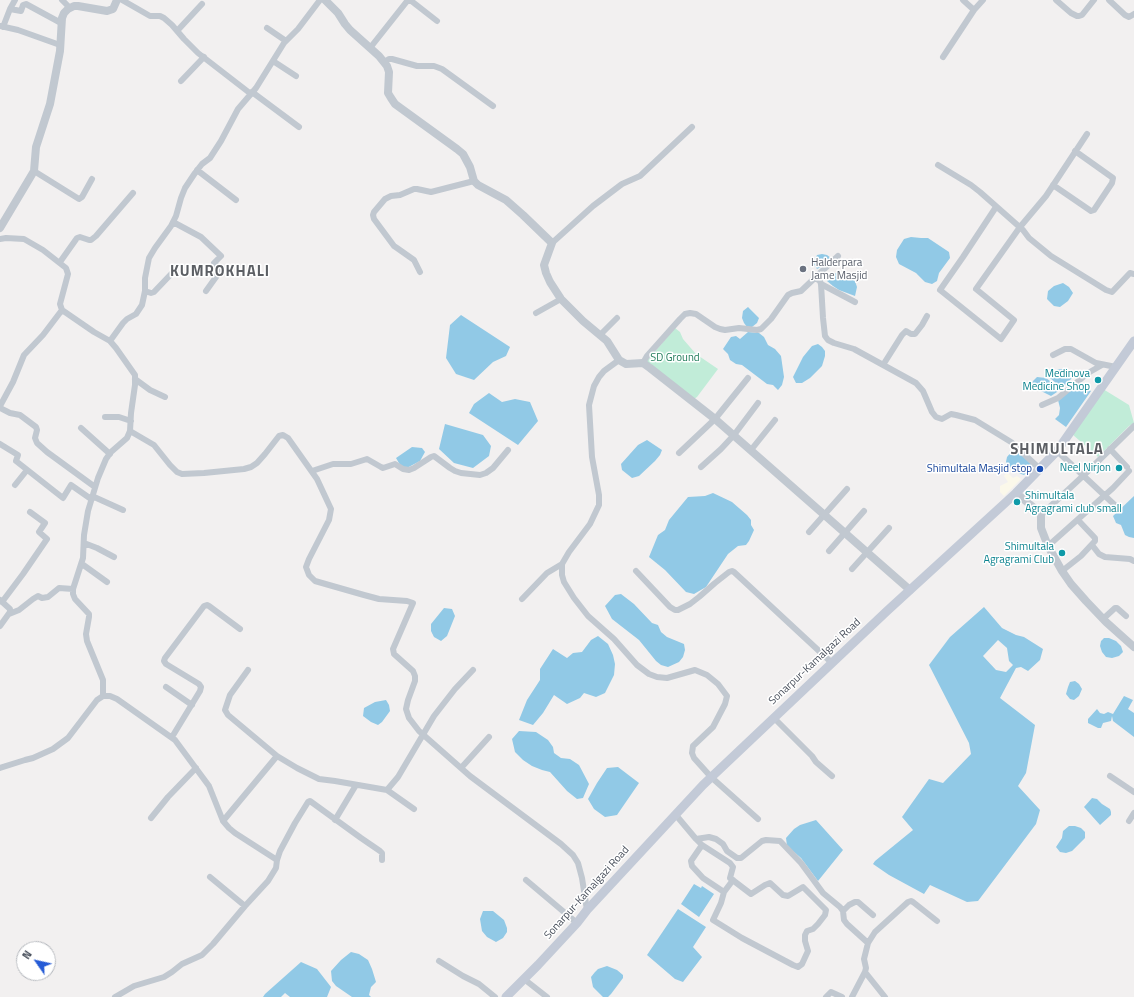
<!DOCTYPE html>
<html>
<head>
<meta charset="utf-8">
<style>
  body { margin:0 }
  #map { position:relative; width:1134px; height:997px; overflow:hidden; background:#f2f0f0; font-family:"Titillium Web",sans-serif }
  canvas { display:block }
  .north { position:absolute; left:16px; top:941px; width:40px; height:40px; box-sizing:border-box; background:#fff; border:1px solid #b6b9be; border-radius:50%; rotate:304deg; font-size:11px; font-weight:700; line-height:16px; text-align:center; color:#49505c }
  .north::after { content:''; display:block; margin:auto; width:14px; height:18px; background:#255bd6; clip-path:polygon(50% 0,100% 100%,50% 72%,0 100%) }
</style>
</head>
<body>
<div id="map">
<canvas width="1134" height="997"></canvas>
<div class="north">N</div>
</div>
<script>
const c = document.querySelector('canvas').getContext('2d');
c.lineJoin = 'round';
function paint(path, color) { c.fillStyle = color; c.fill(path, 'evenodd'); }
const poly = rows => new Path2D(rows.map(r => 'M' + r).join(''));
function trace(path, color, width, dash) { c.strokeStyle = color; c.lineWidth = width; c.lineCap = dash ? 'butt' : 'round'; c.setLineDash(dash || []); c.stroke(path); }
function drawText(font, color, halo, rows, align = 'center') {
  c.font = font + ' "Titillium Web",sans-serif'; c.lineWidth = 3; c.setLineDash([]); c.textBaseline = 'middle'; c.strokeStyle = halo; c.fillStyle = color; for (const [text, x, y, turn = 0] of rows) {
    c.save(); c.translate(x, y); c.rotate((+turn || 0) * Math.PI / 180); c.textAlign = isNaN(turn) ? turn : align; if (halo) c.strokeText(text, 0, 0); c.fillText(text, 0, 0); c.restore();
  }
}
paint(poly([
  [1007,472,1013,478,1017,476,1021,479,1004,496,1000,492,1000,486,1008,482,1004,476]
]), '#fbf8ea');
paint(poly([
  [675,328,680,332,683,339,696,354,718,369,697,397,694,399,646,362],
  [1103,389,1129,405,1134,423,1129,426,1098,457,1072,434]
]), '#c1ecd8');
paint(poly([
  [911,237,921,238,928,238,949,252,950,258,939,273,937,281,932,284,925,282,916,273,899,264,896,257,897,250,904,239],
  [822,254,827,255,831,258,823,266,817,269,813,263,817,255],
  [837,273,846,275,855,281,857,287,855,296,839,290,833,286,827,281,833,274],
  [1063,283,1069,287,1073,293,1068,301,1060,307,1054,306,1047,299,1048,291,1054,286],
  [748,307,759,318,757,323,752,327,747,327,744,323,742,318,743,311],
  [461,315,510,347,506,356,493,362,474,380,456,374,446,358,450,325],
  [748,332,759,333,764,337,768,345,775,349,781,356,784,377,782,385,778,390,773,385,767,384,742,365,736,364,730,360,728,354,723,349,731,337,736,336,740,339],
  [818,344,822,347,825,351,825,356,822,366,810,378,802,383,796,383,793,377,803,357,812,346],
  [1061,369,1067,369,1072,373,1073,377,1062,388,1050,378,1056,370],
  [1037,377,1046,378,1059,388,1057,392,1051,396,1031,386,1033,381],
  [1078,384,1091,391,1066,427,1055,419,1059,415,1060,408,1058,400],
  [489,393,502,402,515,399,530,402,538,421,518,445,469,413,474,404],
  [445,424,483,435,491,446,489,456,473,468,454,463,439,449],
  [647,440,662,450,660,455,655,461,639,476,632,478,622,470,621,464,638,445],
  [412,447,422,448,425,452,420,461,403,470,396,458],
  [1013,450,1017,451,1034,466,1024,475,1018,473,1011,468,1006,462,1007,457],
  [713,493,732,502,747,515,751,520,751,525,754,530,749,541,746,545,738,546,728,554,706,587,694,594,686,592,665,570,649,557,658,535,665,530,669,520,688,497,705,496],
  [1134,496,1134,538,1129,537,1125,535,1121,525,1116,523,1113,516],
  [621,594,634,604,652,623,658,625,661,632,667,637,684,644,685,650,683,657,679,662,668,667,661,665,656,661,639,640,612,619,605,606,615,595],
  [984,607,1002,628,1016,635,1024,637,1043,649,1040,660,1028,671,1021,667,1016,668,1000,698,1035,725,1026,773,1018,786,1040,810,1036,824,978,901,967,902,930,885,924,894,889,875,873,864,875,861,913,830,902,817,929,779,943,783,971,754,969,743,929,665,950,637],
  [998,640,1007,648,1009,661,1013,665,1006,672,996,670,983,656],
  [444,608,452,609,455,616,447,636,441,641,434,637,431,631,431,624],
  [598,636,608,644,613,655,615,664,614,675,605,693,596,697,584,693,580,698,567,704,554,695,543,713,533,725,519,720,527,700,540,680,540,669,553,649,567,658,573,653,582,652,591,640],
  [1104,638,1109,638,1116,641,1121,646,1123,652,1119,656,1112,658,1106,657,1102,652,1100,646,1101,641],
  [1075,681,1079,684,1082,689,1079,696,1074,700,1070,699,1066,694,1068,687,1070,682],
  [1124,696,1133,700,1128,709,1134,713,1134,737,1113,721,1112,716,1111,721,1103,723,1101,728,1098,728,1088,723,1088,719,1097,709,1100,713,1104,714,1108,712,1113,714],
  [386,700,389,705,390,711,382,722,378,725,371,722,363,716,364,708,375,702],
  [519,731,536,732,548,740,553,747,554,753,561,758,570,759,579,765,589,784,583,798,577,799,567,791,550,772,542,770,532,766,523,760,515,752,512,739],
  [618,767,639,783,617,815,605,817,594,809,588,799,597,783,607,768],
  [1092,798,1097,799,1102,804,1110,809,1111,812,1111,815,1100,825,1084,807],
  [816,820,843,850,818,881,801,858,787,846,786,838,794,829,800,825],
  [1069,826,1075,826,1081,828,1085,832,1085,838,1072,851,1066,853,1060,852,1056,847,1062,838,1063,831],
  [694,884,701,888,702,886,714,894,699,917,681,904],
  [678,909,706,927,693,947,702,957,683,982,675,979,647,955],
  [483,911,493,911,504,920,507,928,507,932,503,938,496,942,487,937,482,931,480,919],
  [351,952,359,954,368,960,372,969,376,982,371,987,369,995,371,997,352,997,336,986,332,981,331,971,341,960],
  [301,962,317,969,331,987,327,997,290,997,285,993,281,997,263,997,265,994],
  [607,966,617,970,623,975,623,978,611,994,608,997,603,997,593,987,591,977,595,972,598,969]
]), '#91c9e6');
trace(poly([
  [62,0,70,8],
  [122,0,150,16,160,16,164,18,172,25,184,39,198,53,251,94],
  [410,0,437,21],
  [963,0,974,10],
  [1056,0,1071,13,1077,16,1079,16,1082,15,1094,0],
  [1109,0,1125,15,1129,17,1134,14],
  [10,9,21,11,23,5,26,4,61,23],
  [0,26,18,30,60,45],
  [3,27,10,9,15,0],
  [267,28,286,41],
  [177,31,202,4],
  [370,48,408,0],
  [943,57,974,10,983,0],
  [273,61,296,76],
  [384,62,389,59,392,59,417,66,434,66,442,69,493,106],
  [181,81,204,57],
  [252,92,299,127],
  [938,165,971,185,980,192,1023,230,1029,238,1051,256,1106,290,1112,292,1130,273,1134,274],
  [197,170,236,200],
  [34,171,79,199,82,197,92,179],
  [1053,185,1091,211,1094,210,1112,183,1113,178,1075,151],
  [996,207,963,257,940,290,1001,339,1014,320,976,289,1020,227,1046,196,1087,134],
  [173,222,201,237,221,256,214,263,221,270,206,291],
  [0,239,6,238,24,239,43,250,66,268,68,274,60,304,62,310,94,332,110,341,116,348,135,375,135,385,131,413,130,431,127,438,111,452,106,459,98,478,88,511,84,535,83,558,73,589,73,594,75,599,89,614,89,617,86,634,87,641,103,680,103,696],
  [552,243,593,206,622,184,640,176,692,127],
  [60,262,77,238,80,237,89,240,91,240,96,236,133,193],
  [420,272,414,260,397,248,394,246,374,219,373,215,374,212,385,199,391,196,400,195,414,189,417,189,431,192,474,181],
  [815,278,820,281,821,284,823,318,825,336,828,340,834,343,854,349,916,383,923,391,932,412,936,417,942,419,951,414,956,415,975,420,1011,442,1040,469],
  [821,284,855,302],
  [145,291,151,293,154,292,174,271],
  [536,313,561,299],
  [600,335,617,318],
  [110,341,123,323,127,319,136,314,142,305,145,291,145,278,149,258,155,248,171,226,176,216,181,198,185,188,195,173,202,164,210,158,221,141,238,109,256,88,284,43,298,29,320,0],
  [1053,355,1065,349,1071,349,1096,363,1116,367],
  [619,360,604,371,599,377,594,386,589,405,592,457,599,495,599,505,590,524,569,552,562,564,562,575,564,582,574,598,588,616,614,639,637,665,649,674,657,677,667,678,695,670,707,675,718,684,727,696,725,704,713,727,693,746,692,753,694,758,711,777,758,819],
  [643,363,647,356,680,319,685,314,690,313,696,314,715,327,720,329,725,330,739,328,757,330,761,329,771,319,788,295,792,293,801,291,838,256],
  [883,365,902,335,906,331,911,334,915,334,922,325,927,316],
  [135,379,150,390,165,397],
  [1042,405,1058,398,1088,373,1102,365],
  [0,406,13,382,24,355,43,335,62,310],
  [0,408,10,413,20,415,36,427,37,430,35,438,37,443,47,452,95,487],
  [105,417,119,417,131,421],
  [81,428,110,454],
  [130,431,154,445,170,465,177,472,182,474,204,473,244,469,251,467,257,463,265,454,279,436,283,435,288,438,317,479,331,509,329,520,309,559,306,567,309,575,315,581,364,595,379,599,407,601,413,603,393,649,394,654,413,671,415,676,415,681,408,700,406,709,409,718,419,731,470,776,561,844,573,855,578,863,582,878,587,910],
  [0,444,18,455,16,461,63,498,71,485,91,499],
  [1110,449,1127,467],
  [751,450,775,420],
  [1057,451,1119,509],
  [679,453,715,419,748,378],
  [701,467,721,449,734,435,758,403],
  [312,471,333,464,351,464,367,459,381,467,383,468,395,464,403,469,409,470,414,468,431,457,434,456,450,468,455,471,461,473,480,475,486,473,493,468,508,450],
  [15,485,27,470],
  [92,496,123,510],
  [1041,515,1084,475,1134,426],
  [809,532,847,489],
  [84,543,97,548,114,557],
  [1092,545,1099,554,1105,557,1130,559,1134,561],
  [1048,546,1113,488,1129,471],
  [829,551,864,511],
  [82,564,107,582],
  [852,569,889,528],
  [636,571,670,607,675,610,678,610,690,604,699,597,715,583,729,572,732,571,734,572,832,663],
  [1062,571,1081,556,1095,541,1095,538,1078,520],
  [522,599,547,573,562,564],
  [0,600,10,609,10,612,0,626],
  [2,602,23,574,47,539,39,532,45,523,30,512],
  [9,614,19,610,33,599,38,596,42,598,48,597,59,588,73,589],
  [1103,619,1115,608,1117,608,1126,616],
  [248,670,230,695,225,710,228,715,277,756,297,768,319,779,335,781,387,790,398,777,434,716,455,689,473,670],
  [166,687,192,705],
  [774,718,812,756,816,762,832,776],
  [172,737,200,691,201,687,199,684,166,664,164,661,165,658,204,606,207,605,209,606,240,629],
  [0,768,25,760,33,758,53,749,68,738,97,700,103,696,110,696,117,699,175,740,209,786,223,821,229,828,235,833,277,860],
  [461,768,489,737],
  [1110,776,1134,792],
  [387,790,414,809],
  [675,814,696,839,709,837,716,839,723,844,727,851,737,858,741,858,762,841,766,840,780,841,801,863,823,893,840,907,843,911,844,920,847,924,868,943],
  [151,818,168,797,196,768],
  [335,820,356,785],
  [223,821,277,756],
  [1129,821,1134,813],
  [696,839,702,845,730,863,733,867,730,878,751,894,765,885,770,883,783,895,788,896,803,887,826,910,825,915,818,924,813,929,807,931,805,935,805,941,808,951,802,964,798,967,793,965,742,938,713,920,721,903,724,892,703,878,692,866,691,861,702,845],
  [210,877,245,906],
  [526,880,577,923],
  [724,892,733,880],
  [843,911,849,905,855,902,858,902,873,915],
  [439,961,463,976,479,984,495,997],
  [524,979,547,997],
  [115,997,134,986,164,977,172,972,182,964,202,955,213,944,245,906,268,881,276,868,277,860,280,851,295,823,308,802,310,801,361,838,380,851,382,853,382,860],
  [826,997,831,992,842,997],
  [852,997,865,972],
  [885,997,865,972,866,968,864,959,868,943,875,932,908,902,911,901,913,902,937,921]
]), '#c1c8d0', 6);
trace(poly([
  [325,0,338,13,345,24,350,30,379,56,387,66,389,72,388,93,391,98,395,104,457,149,463,154,470,167,474,181,478,185,506,200,523,215,552,243,544,265,546,273,550,282,561,299,583,321,607,341,619,360,626,364,643,363,650,368,715,419,910,590],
  [0,228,34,171,36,147,50,104,60,51,62,18,64,13,68,9,74,6,78,6,107,11,113,9,117,0],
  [1016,493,1039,512,1041,515,1041,528,1048,546,1062,571,1071,584,1086,601,1106,622,1134,647]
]), '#c1c8d0', 8);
trace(poly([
  [506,997,538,965,577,923,587,910,703,785,887,611,1016,493,1057,451,1134,341]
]), '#c3cad7', 9);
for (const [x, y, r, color] of [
  [803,269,4,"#6b7280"],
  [1098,380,4,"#0f9aa8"],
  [1119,468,4,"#0f9aa8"],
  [1040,469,4,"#1a4fb4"],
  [1017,502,4,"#0f9aa8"],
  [1062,553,4,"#0f9aa8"]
]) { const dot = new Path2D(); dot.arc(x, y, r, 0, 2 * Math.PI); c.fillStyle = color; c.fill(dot); trace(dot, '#fff', 1.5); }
drawText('11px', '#5b616d', '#fff', [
  ["Halderpara",811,263],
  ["Jame Masjid",811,276]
], 'left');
drawText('11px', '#1d7957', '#fff', [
  ["SD Ground",675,358]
]);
drawText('11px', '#0d838f', '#fff', [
  ["Medinova",1090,374],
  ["Medicine Shop",1090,387],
  ["Neel Nirjon",1111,468],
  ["Shimultala",1025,496,"left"],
  ["Agragrami club small",1025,509,"left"],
  ["Shimultala",1054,547],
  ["Agragrami Club",1054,560]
], 'right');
drawText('11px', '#164399', '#fff', [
  ["Shimultala Masjid stop",1032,469]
], 'right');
drawText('11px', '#49505c', '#fff', [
  ["Sonarpur-Kamalgazi Road",815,662,-43],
  ["Sonarpur-Kamalgazi Road",587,893,-48]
]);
c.letterSpacing = '1px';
drawText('bold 15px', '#5c5f64', '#fff', [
  ["KUMROKHALI",220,272],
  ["SHIMULTALA",1057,450]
]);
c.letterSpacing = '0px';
</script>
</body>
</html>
